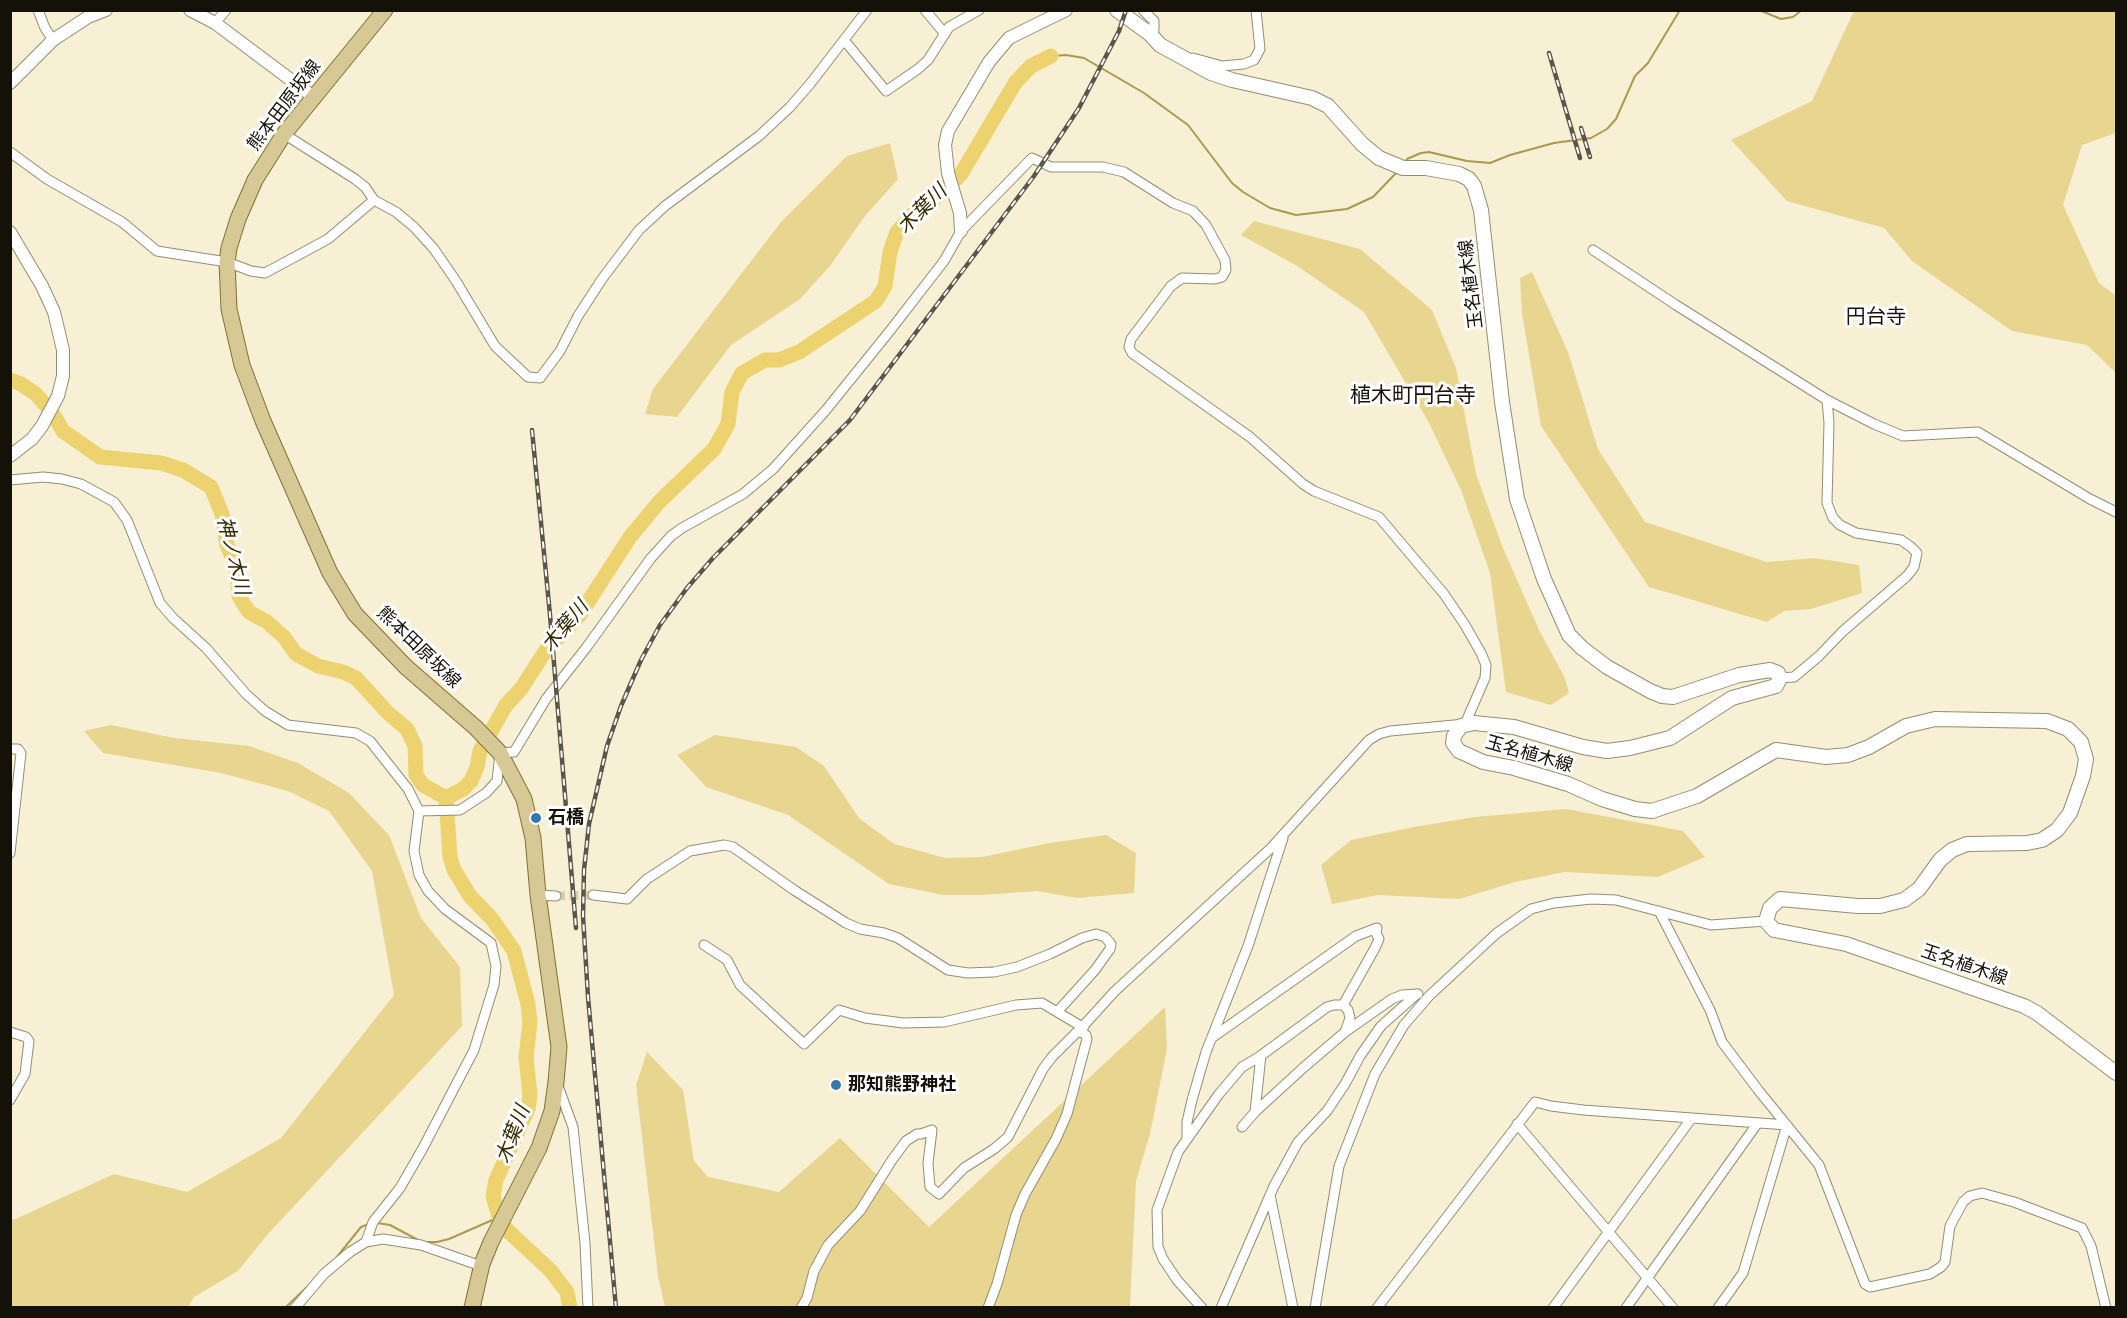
<!DOCTYPE html>
<html>
<head>
<meta charset="utf-8">
<style>
  body { margin:0 }
  #map { position:relative; width:2127px; height:1318px; overflow:hidden; background:#f7f0d4; font-family:Roboto,sans-serif }
  canvas { display:block }
  .frame { position:absolute; inset:0; border:12px solid #141108; pointer-events:none }
</style>
</head>
<body>
<div id="map">
<canvas width="2127" height="1318"></canvas>
<div class="frame"></div>
</div>
<script>
const c = document.querySelector('canvas').getContext('2d');
c.lineJoin = 'round';
function paint(path, color) { c.fillStyle = color; c.fill(path, 'evenodd'); }
const poly = rows => new Path2D(rows.map(r => 'M' + r).join(''));
function trace(path, color, width, dash) { c.strokeStyle = color; c.lineWidth = width; c.lineCap = dash ? 'butt' : 'round'; c.setLineDash(dash || []); c.stroke(path); }
function drawText(font, color, halo, rows, align = 'center') {
  c.font = font + ' Roboto,"Noto Sans JP",sans-serif'; c.lineWidth = 6; c.setLineDash([]); c.textBaseline = 'middle'; c.strokeStyle = halo; c.fillStyle = color; for (const [text, x, y, turn = 0] of rows) {
    c.save(); c.translate(x, y); c.rotate((+turn || 0) * Math.PI / 180); c.textAlign = isNaN(turn) ? turn : align; if (halo) c.strokeText(text, 0, 0); c.fillText(text, 0, 0); c.restore();
  }
}
paint(poly([
  [1854,11,2116,11,2116,133,2082,145,2063,205,2099,283,2116,296,2116,373,2087,345,2012,331,1912,261,1884,228,1787,201,1731,140,1812,101],
  [890,143,898,179,865,216,830,266,800,299,731,345,677,417,645,414,653,389,781,222,847,156],
  [1254,221,1360,249,1432,310,1456,368,1476,474,1503,548,1539,630,1565,678,1569,693,1551,705,1506,692,1490,573,1461,490,1428,421,1364,312,1297,266,1241,235],
  [1532,272,1568,352,1598,449,1645,522,1767,562,1815,558,1859,565,1862,593,1811,609,1784,611,1767,622,1649,587,1541,426,1522,313,1520,278],
  [111,725,174,738,249,746,298,763,349,793,389,835,421,918,460,967,462,1026,267,1235,238,1271,194,1297,188,1307,11,1307,11,1221,114,1174,187,1192,281,1138,394,995,372,871,329,811,288,791,221,773,103,753,84,731],
  [715,735,796,747,824,766,859,818,894,844,945,858,982,857,1050,843,1106,835,1136,853,1134,893,1077,898,1037,891,982,895,943,895,889,884,788,815,706,787,677,755],
  [1566,809,1683,831,1705,857,1658,877,1565,872,1515,882,1459,899,1378,895,1332,904,1321,865,1351,840,1414,827,1475,817],
  [1165,1007,1167,1049,1150,1134,1136,1181,1130,1307,665,1307,658,1276,636,1085,647,1052,683,1090,694,1161,708,1177,779,1192,840,1138,929,1227]
]), '#e8d690');
trace(poly([
  [1759,10,1781,19,1793,17,1802,10],
  [1051,56,1066,55,1084,58,1144,93,1188,125,1232,183,1243,192,1270,208,1296,215,1347,209,1373,197,1399,170],
  [1404,163,1407,159,1421,153,1429,152,1467,161,1490,163,1510,155,1554,143,1591,138,1607,129,1616,119,1635,76,1648,63,1680,10],
  [377,1223,390,1225,418,1240],
  [424,1242,437,1242,449,1239,497,1218],
  [336,1258,361,1227,369,1224],
  [285,1308,309,1285]
]), '#ac9951', 2);
trace(poly([
  [10,380,21,384,36,394,53,414,63,431,100,457,161,463,183,470,211,487,222,514,227,545,236,566,239,596,243,603,249,612,267,622,284,637,296,654,318,666,343,672,356,678,388,713,407,729,415,746,416,775,423,785,446,798],
  [570,1308,567,1292,550,1270,507,1230,499,1217,493,1196,496,1180,528,1109,530,1095,526,1057,530,1023,528,1004,514,951,492,919,470,896,454,870,450,857,446,798,463,789,471,781,477,767,480,751,506,705,521,689,546,650,579,616,630,537,659,502,714,449,728,424,732,392,742,373,765,360,779,360,799,352,876,301,885,286,890,252,897,232,913,214,938,196,961,174,1015,83,1031,66,1051,56]
]), '#edd370', 15);
trace(poly([
  [556,896,593,895]
]), '#d5cfb5', 9, [9, 4.5]);
const minor = poly([
  [38,10,45,28,53,40],
  [925,10,945,34],
  [1143,10,1154,21,1154,30,1151,35],
  [215,23,226,10],
  [844,40,886,91,918,69,928,60,949,27,979,10],
  [1193,58,1222,66,1244,64,1254,60,1260,49,1256,10],
  [284,134,355,179,365,187,374,200,396,212,414,227,434,249,456,281,495,346,528,377,540,378,560,351,578,316,602,279,639,230,665,206,759,136,790,107,810,84,867,10],
  [10,152,47,179,122,222,157,251,227,262,251,271,265,273,328,239,374,200],
  [1593,250,1676,305,1827,400,1874,424,1903,436,1978,432,2090,499,2116,512],
  [10,480,43,477,62,479,81,484,114,502,127,520,160,603,173,618,206,648,246,694,265,711,288,725,356,733,370,741,408,789,419,811,414,851,419,875,428,891,445,909,491,943,496,966,494,985,474,1050,423,1148,400,1188,373,1222,366,1242],
  [1780,678,1794,677,1819,656,1842,632,1907,576,1914,567,1917,553,1911,547,1901,540,1856,533,1840,525,1833,518,1827,503,1829,423,1827,400],
  [10,749,18,749,21,753,10,853],
  [419,811,460,810,486,793,497,781,500,753,514,752,546,699,586,648,651,558,671,536,682,528,743,494,773,469,826,410,889,332,944,261,961,231,1032,158,1051,167,1103,167,1124,172,1173,203,1193,211,1206,225,1225,260,1226,270,1222,277,1215,279,1182,278,1171,286,1131,339,1129,347,1132,353,1250,437,1303,484,1314,491,1379,517,1444,594,1465,625,1481,653,1486,665,1485,678,1465,724,1390,731,1379,734,1369,740,1271,848,1115,991,1085,1024,1081,1032,1077,1032,1052,1057,1043,1069,1008,1137,994,1149,964,1168,939,1194,930,1187,928,1163,932,1130,921,1134,917,1134,906,1141,892,1160,860,1211,828,1245,814,1271,807,1298,801,1308],
  [538,895,556,896],
  [593,895,627,899,647,879,690,851,724,845,733,847,794,890,846,923,860,929,884,933,898,938,948,970,968,973,994,972,1017,967,1050,954,1082,938,1096,934,1105,937,1111,944,1110,949,1095,970,1058,1011],
  [1659,911,1710,1010,1722,1042,1759,1091,1819,1165,1865,1284,1870,1287,1930,1274,1941,1267,1945,1262,1950,1226,1963,1202,1970,1196,1982,1193,2014,1202,2082,1228,2091,1246,2106,1308],
  [704,945,727,960,740,985,804,1044,839,1010,865,1018,903,1023,944,1022,1016,1005,1042,1003,1079,1025,1081,1032,1086,1035,1087,1039,1067,1114,1056,1139,1025,1194,1016,1215,997,1284,988,1308],
  [10,1032,26,1037,29,1041,25,1074,10,1100],
  [1213,1037,1356,936,1377,928,1376,933,1379,939,1375,948,1343,1005],
  [558,1086,573,1127,585,1243,588,1308],
  [1255,1112,1261,1055],
  [1517,1124,1673,1308],
  [1242,1127,1255,1112,1303,1068,1345,1032,1392,999,1402,995,1418,994],
  [1187,1137,1187,1122,1192,1100,1206,1052,1248,946,1283,838],
  [1270,1195,1293,1308],
  [295,1308,324,1274,350,1252,366,1242,383,1239,421,1245,481,1266],
  [1202,1308,1177,1280,1163,1259,1158,1247,1157,1210,1178,1152,1219,1094,1242,1067,1259,1057,1327,1007,1334,1005,1343,1005,1348,1010,1350,1018,1345,1032],
  [1221,1308,1274,1186,1298,1142,1327,1111,1345,1084,1360,1056,1381,1026,1417,994],
  [1315,1308,1339,1166,1375,1074,1404,1025,1429,996,1497,933,1531,909,1554,903,1591,899,1616,900,1711,925,1766,921],
  [1377,1308,1535,1102,1551,1106,1583,1110,1787,1125],
  [1553,1308,1691,1119],
  [1626,1308,1757,1124],
  [1718,1308,1743,1273,1787,1125]
]);
const tertiary = poly([
  [190,10,215,23,315,98],
  [10,83,53,40,88,17,106,10],
  [961,231,960,213,948,173,945,145,948,131,989,62,1009,38,1066,10],
  [10,232,42,286,54,312,63,350,63,376,58,396,42,426,32,439,10,456]
]);
const secondary = poly([
  [1117,10,1150,34,1160,45,1211,73,1232,80,1312,98,1328,106,1362,144,1379,158,1403,168,1426,168,1459,174,1469,179,1474,186,1481,210,1502,402,1517,499,1544,579,1569,635,1582,648,1607,667,1650,691,1662,696,1673,697,1739,675,1770,670,1778,673,1780,678,1776,686,1732,698,1670,738,1630,748,1607,751,1583,747,1514,727,1474,723,1461,726,1454,736,1453,743,1459,751,1483,762,1514,768,1568,784,1602,799,1635,809,1652,811,1697,796,1776,750,1826,757,1848,755,1869,747,1906,726,1935,719,2047,721,2068,729,2081,742,2086,759,2083,776,2070,813,2057,830,2042,840,2027,843,1967,844,1952,850,1940,860,1919,889,1904,900,1880,906,1858,906,1780,899,1770,908,1766,921,1774,930,1846,944,2024,1006,2037,1013,2116,1073]
]);
const primary = poly([
  [385,10,284,134,255,180,238,219,229,248,227,262,229,309,242,365,263,421,330,573,355,614,406,667,476,728,500,753,524,799,533,838,538,895,559,1047,556,1082,552,1111,539,1148,491,1242,482,1264,472,1308]
]);
trace(minor, '#938d73', 11);
trace(tertiary, '#938d73', 14);
trace(secondary, '#938d73', 16);
trace(primary, '#817136', 17);
trace(minor, '#fff', 9);
trace(tertiary, '#fff', 12);
trace(secondary, '#fff', 14);
trace(primary, '#d6c995', 15);
const rail = poly([
  [1549,53,1580,158],
  [1581,128,1590,157],
  [532,430,550,615,576,928],
  [616,1308,588,997,583,916,584,870,589,824,607,746,621,706,641,660,660,625,687,588,713,558,850,420,1034,176,1079,108,1119,31,1126,10]
]);
trace(rail, '#5b5748', 4.5);
trace(rail, '#fff', 2, [7]);
for (const [x, y, r, color] of [
  [536,818,6,"#3578ae"],
  [836,1085,6,"#3578ae"]
]) { const dot = new Path2D(); dot.arc(x, y, r, 0, 2 * Math.PI); c.fillStyle = color; c.fill(dot); trace(dot, '#fff', 2); }
drawText('18px', '#141108', '#fff', [
  ["熊本田原坂線",285,106,-53],
  ["玉名植木線",1472,284,-97],
  ["熊本田原坂線",418,648,44],
  ["玉名植木線",1529,755,16],
  ["玉名植木線",1964,966,19]
]);
drawText('bold 18px', '#141108', '#fff', [
  ["石橋",548,818],
  ["那知熊野神社",848,1085]
], 'left');
drawText('italic 20px', '#332900', '#fff', [
  ["木葉川",923,210,-45],
  ["神ノ木川",232,556,76],
  ["木葉川",566,627,-50],
  ["木葉川",514,1135,-69]
]);
drawText('20px', '#141108', '#fff', [
  ["円台寺",1876,318]
]);
drawText('21px', '#141108', '#fff', [
  ["植木町円台寺",1413,397]
]);
</script>
</body>
</html>
